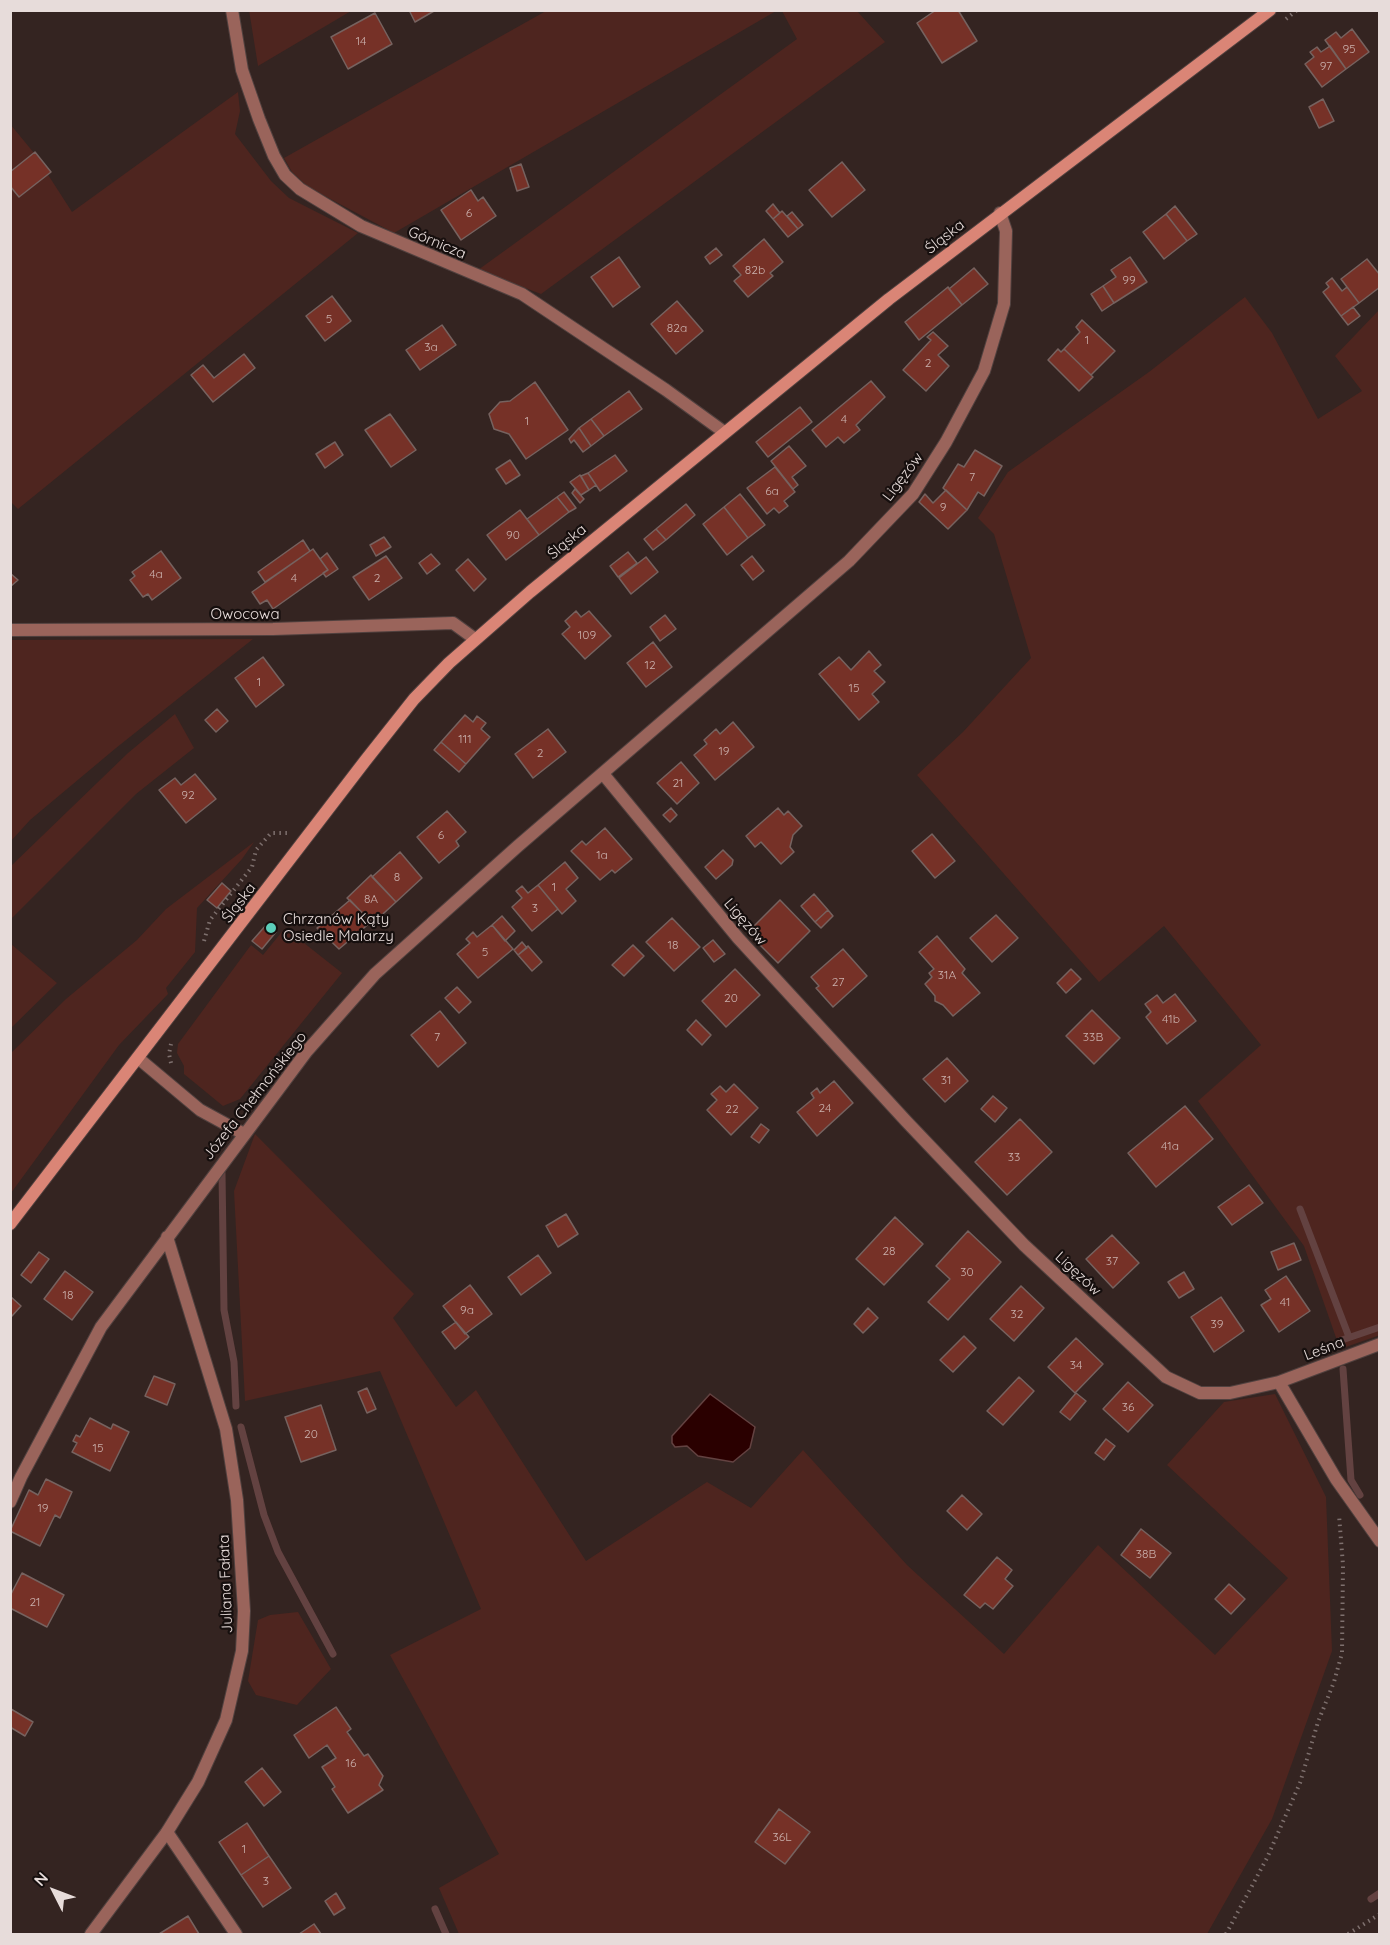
<!DOCTYPE html>
<html>
<head>
<meta charset="utf-8">
<style>
  body { margin:0 }
  #map { position:relative; width:1390px; height:1945px; overflow:hidden; background:#342421; font-family:Quicksand,sans-serif }
  canvas { display:block }
  .frame { position:absolute; inset:0; border:12px solid #e7dcda; pointer-events:none }
  .north { position:absolute; left:24px; top:1861px; width:60px; height:60px; -webkit-text-stroke:4px #160f0e; paint-order:stroke; rotate:312deg; font-size:16px; font-weight:700; line-height:24px; text-align:center; color:#e7dcda }
  .north::after { content:''; display:block; margin:auto; width:21px; height:27px; background:#e7dcda; clip-path:polygon(50% 0,100% 100%,50% 72%,0 100%) }
</style>
</head>
<body>
<div id="map">
<canvas width="1390" height="1945"></canvas>
<div class="frame"></div>
<div class="north">N</div>
</div>
<script>
const c = document.querySelector('canvas').getContext('2d');
c.lineJoin = 'round';
function paint(path, color) { c.fillStyle = color; c.fill(path, 'evenodd'); }
const poly = rows => new Path2D(rows.map(r => 'M' + r).join(''));
function trace(path, color, width, dash) { c.strokeStyle = color; c.lineWidth = width; c.lineCap = dash ? 'butt' : 'round'; c.setLineDash(dash || []); c.stroke(path); }
function drawText(font, color, halo, rows, align = 'center') {
  c.font = font + ' Quicksand,sans-serif'; c.lineWidth = 4.5; c.setLineDash([]); c.textBaseline = 'middle'; c.strokeStyle = halo; c.fillStyle = color; for (const [text, x, y, turn = 0] of rows) {
    c.save(); c.translate(x, y); c.rotate((+turn || 0) * Math.PI / 180); c.textAlign = isNaN(turn) ? turn : align; if (halo) c.strokeText(text, 0, 0); c.fillText(text, 0, 0); c.restore();
  }
}
paint(poly([
  [249,10,351,10,351,11,258,66],
  [546,11,776,11,394,233,308,187,292,172,284,158],
  [782,11,857,11,885,42,541,294,478,270,797,39],
  [238,92,240,111,235,134,271,181,289,198,358,233,18,509,10,501,10,124,34,153,72,212],
  [1245,297,1272,333,1318,419,1362,391,1335,356,1379,310,1380,1335,1340,1349,1304,1246,1198,1101,1261,1045,1164,926,1099,982,917,775,963,732,1031,658,994,534,978,518,1008,472,1149,372],
  [253,639,116,748,30,820,11,841,11,640],
  [175,714,194,748,136,794,11,919,11,866,128,753],
  [254,842,242,859,197,908,195,952,166,988,168,994,119,1045,11,1193,11,1053,66,999,137,940,166,909],
  [285,928,342,973,240,1099,223,1106,184,1074,184,1066,177,1053,178,1044,251,945,263,955],
  [11,944,57,983,11,1028],
  [255,1134,414,1294,393,1318,456,1407,476,1390,586,1561,707,1482,751,1508,803,1450,907,1565,1004,1654,1098,1545,1215,1655,1288,1578,1167,1465,1224,1402,1275,1394,1326,1497,1332,1651,1272,1819,1207,1934,459,1934,439,1888,499,1854,390,1655,481,1609,380,1371,245,1401,234,1191],
  [298,1612,331,1669,297,1705,256,1695,248,1681,258,1620,270,1615]
]), '#4e251f');
const water = poly([
  [710,1394,755,1427,750,1448,733,1462,698,1456,687,1446,675,1447,672,1443,672,1436,710,1394]
]);
paint(water, '#2a0000');
trace(water, '#634241', 1.5);
trace(poly([
  [222,1173,224,1310,234,1362,236,1406],
  [1300,1209,1349,1337],
  [1339,1341,1380,1327],
  [1343,1369,1351,1480,1360,1495],
  [241,1427,264,1515,278,1552,333,1654],
  [1371,1899,1380,1893],
  [435,1909,446,1934]
]), '#634241', 7);
const building = poly([
  [409,10,434,10,434,11,415,22,409,10],
  [936,10,958,10,977,41,942,63,917,23,936,10],
  [375,13,392,44,348,69,331,37,375,13],
  [1352,29,1369,52,1346,69,1325,40,1336,32,1341,38,1352,29],
  [1330,46,1346,69,1322,87,1305,64,1314,57,1310,52,1317,47,1321,52,1330,46],
  [1323,99,1334,121,1319,128,1309,107,1323,99],
  [35,152,51,172,19,197,10,186,10,172,35,152],
  [842,162,865,190,832,217,809,190,842,162],
  [521,164,529,187,517,191,510,168,521,164],
  [471,190,478,201,483,197,496,216,461,240,441,210,471,190],
  [773,204,780,213,773,219,766,211,773,204],
  [1175,206,1197,234,1187,241,1166,214,1175,206],
  [782,211,798,229,788,237,773,219,782,211],
  [792,212,803,225,798,229,787,216,792,212],
  [1166,214,1187,241,1164,259,1143,232,1166,214],
  [764,239,783,262,770,273,773,276,748,297,734,281,741,275,733,266,764,239],
  [716,248,722,255,710,264,705,257,716,248],
  [619,257,640,287,613,307,591,277,619,257],
  [1130,257,1147,282,1114,303,1103,286,1116,277,1111,270,1130,257],
  [1367,259,1380,275,1380,287,1359,303,1341,279,1367,259],
  [974,268,988,284,962,305,949,289,974,268],
  [1332,278,1342,291,1347,287,1359,303,1341,316,1323,292,1329,287,1326,283,1332,278],
  [1103,286,1114,303,1102,311,1091,294,1103,286],
  [948,287,962,305,919,340,905,322,948,287],
  [332,296,351,321,325,341,306,316,332,296],
  [677,301,703,331,676,354,651,324,677,301],
  [1353,307,1360,316,1348,325,1341,316,1353,307],
  [1082,320,1115,351,1091,375,1064,349,1080,332,1076,327,1082,320],
  [442,325,456,345,420,370,406,350,442,325],
  [933,332,948,346,938,355,949,366,926,391,903,370,931,340,927,337,933,332],
  [1058,349,1061,352,1064,349,1093,377,1079,391,1048,360,1058,349],
  [244,354,255,368,213,402,191,375,203,365,214,378,244,354],
  [871,381,885,397,856,425,860,430,844,443,838,437,826,447,812,430,871,381],
  [535,382,568,430,526,459,509,434,494,429,489,414,500,402,510,401,535,382],
  [629,391,642,409,604,436,591,419,629,391],
  [800,407,812,422,768,457,756,442,800,407],
  [390,414,416,450,391,467,365,430,390,414],
  [591,419,604,436,591,446,579,428,591,419],
  [579,428,591,446,583,452,574,440,571,443,569,439,579,428],
  [335,442,343,455,325,468,316,454,335,442],
  [789,446,806,466,792,477,798,485,793,489,771,461,789,446],
  [975,450,1002,466,984,496,978,492,967,510,943,488,958,464,964,467,975,450],
  [615,455,627,471,600,491,588,473,615,455],
  [510,460,520,475,506,484,496,469,510,460],
  [775,467,795,492,784,501,788,506,779,513,774,508,767,514,747,488,775,467],
  [588,473,596,485,589,490,581,476,588,473],
  [580,475,589,490,581,495,570,482,580,475],
  [575,489,584,499,580,503,572,493,575,489],
  [946,490,967,510,948,529,919,502,925,494,933,503,946,490],
  [564,492,576,508,569,512,557,497,564,492],
  [740,494,765,525,748,538,724,507,740,494],
  [557,497,569,512,539,535,527,519,557,497],
  [686,504,695,515,666,540,656,529,686,504],
  [724,507,748,538,727,555,703,524,724,507],
  [520,510,539,535,506,560,487,535,520,510],
  [656,529,666,540,653,550,644,539,656,529],
  [384,537,391,547,376,556,370,545,384,537],
  [303,540,310,551,265,582,258,572,303,540],
  [313,549,328,570,273,609,267,600,260,604,252,592,313,549],
  [161,551,181,578,152,600,148,594,143,597,130,580,135,576,132,572,161,551],
  [628,552,637,563,618,577,610,566,628,552],
  [327,553,338,569,326,577,323,573,328,570,320,559,327,553],
  [431,554,440,564,427,574,419,563,431,554],
  [386,556,402,578,369,600,353,577,386,556],
  [752,556,764,571,753,580,741,565,752,556],
  [646,557,658,572,631,594,619,578,646,557],
  [468,559,486,579,474,591,456,570,468,559],
  [10,573,18,580,10,587,10,573],
  [576,611,581,617,589,611,611,636,585,659,562,634,570,627,565,621,576,611],
  [665,615,676,629,660,641,650,627,665,615],
  [653,642,672,667,646,687,627,663,653,642],
  [869,651,881,665,874,671,885,682,872,694,879,702,859,720,819,674,839,657,851,670,869,651],
  [263,657,284,685,256,707,235,678,263,657],
  [217,709,228,721,216,732,205,720,217,709],
  [465,715,473,722,477,716,486,723,481,729,490,737,466,764,441,742,465,715],
  [733,722,754,747,715,780,694,755,707,744,704,740,716,729,720,734,733,722],
  [548,729,566,752,533,778,515,754,548,729],
  [441,742,466,764,459,772,434,750,441,742],
  [681,762,699,783,677,804,657,783,681,762],
  [195,774,216,799,186,823,159,790,175,778,181,785,195,774],
  [671,808,677,815,670,822,663,815,671,808],
  [778,808,784,815,788,811,802,826,793,835,790,847,794,852,781,864,761,842,755,847,746,836,778,808],
  [447,811,466,832,456,841,459,846,439,863,417,837,447,811],
  [605,828,632,859,615,873,612,870,600,880,571,851,582,841,586,845,605,828],
  [932,834,955,861,935,878,912,851,932,834],
  [723,850,733,860,732,865,716,879,705,867,723,850],
  [400,852,422,878,396,902,372,877,400,852],
  [565,862,578,878,566,889,576,901,562,914,538,885,565,862],
  [371,875,396,902,373,923,347,898,371,875],
  [222,883,231,891,217,908,207,900,222,883],
  [538,885,558,909,532,931,512,907,522,898,516,891,522,886,528,893,538,885],
  [814,894,828,910,815,922,801,906,814,894],
  [350,900,371,922,339,949,317,928,350,900],
  [780,900,810,931,778,963,755,940,760,936,752,928,780,900],
  [828,910,833,916,821,928,815,922,828,910],
  [996,915,1018,938,992,962,970,938,996,915],
  [502,916,515,931,505,941,492,925,502,916],
  [672,918,700,947,674,971,646,942,672,918],
  [267,924,276,932,262,949,252,941,267,924],
  [492,925,513,949,478,978,457,954,470,943,466,939,473,932,477,937,492,925],
  [937,936,965,969,962,973,980,993,953,1016,943,1005,935,1001,935,996,925,984,932,977,929,973,934,969,919,952,937,936],
  [713,940,725,954,714,962,703,948,713,940],
  [522,942,527,948,518,955,514,950,522,942],
  [633,945,644,956,624,976,612,965,633,945],
  [528,946,542,962,532,971,518,955,528,946],
  [843,949,867,976,833,1007,816,988,819,986,811,977,843,949],
  [735,969,760,995,726,1027,702,1001,735,969],
  [1071,969,1081,979,1066,993,1057,983,1071,969],
  [457,987,471,1002,459,1013,445,998,457,987],
  [1175,994,1196,1021,1167,1044,1146,1017,1151,1012,1145,1004,1157,995,1163,1003,1175,994],
  [1092,1010,1120,1038,1094,1064,1066,1036,1092,1010],
  [440,1011,466,1043,438,1067,411,1035,440,1011],
  [696,1020,711,1035,702,1045,687,1030,696,1020],
  [947,1058,968,1081,945,1102,923,1079,947,1058],
  [834,1081,853,1103,817,1136,797,1112,814,1098,811,1093,817,1088,820,1093,834,1081],
  [734,1084,758,1108,731,1135,707,1110,717,1100,711,1094,720,1086,726,1092,734,1084],
  [993,1096,1007,1108,995,1122,981,1109,993,1096],
  [1185,1106,1213,1139,1156,1187,1128,1153,1185,1106],
  [1020,1119,1052,1152,1007,1195,975,1162,1020,1119],
  [761,1124,769,1130,759,1143,751,1137,761,1124],
  [1249,1185,1263,1203,1232,1225,1218,1207,1249,1185],
  [566,1214,578,1234,558,1247,546,1226,566,1214],
  [895,1217,923,1244,884,1285,856,1259,895,1217],
  [968,1231,1001,1262,948,1320,928,1302,950,1279,936,1266,968,1231],
  [1112,1235,1139,1263,1113,1288,1086,1259,1112,1235],
  [1294,1243,1301,1260,1278,1270,1271,1252,1294,1243],
  [39,1252,49,1259,31,1283,21,1275,39,1252],
  [538,1255,551,1273,521,1295,508,1277,538,1255],
  [65,1271,93,1292,72,1320,44,1299,65,1271],
  [1184,1272,1194,1289,1179,1298,1168,1282,1184,1272],
  [1286,1276,1310,1311,1279,1332,1261,1305,1271,1299,1265,1290,1286,1276],
  [470,1285,492,1314,465,1334,443,1306,470,1285],
  [1021,1286,1044,1308,1014,1341,990,1319,1021,1286],
  [10,1296,21,1306,12,1316,10,1315,10,1296],
  [1221,1297,1244,1331,1214,1352,1191,1317,1221,1297],
  [868,1308,878,1318,863,1333,854,1324,868,1308],
  [456,1322,469,1337,455,1349,442,1332,456,1322],
  [964,1336,976,1348,953,1372,940,1360,964,1336],
  [1076,1338,1103,1364,1075,1393,1048,1367,1076,1338],
  [154,1376,175,1384,167,1405,145,1396,154,1376],
  [1019,1377,1034,1391,1003,1425,987,1411,1019,1377],
  [1128,1382,1153,1405,1128,1432,1103,1409,1128,1382],
  [367,1388,376,1409,367,1413,358,1392,367,1388],
  [1076,1393,1086,1401,1070,1420,1060,1412,1076,1393],
  [321,1405,336,1450,301,1462,285,1417,321,1405],
  [90,1418,111,1429,113,1424,129,1432,110,1471,72,1452,77,1443,73,1441,76,1435,80,1437,90,1418],
  [1106,1439,1115,1446,1104,1460,1095,1453,1106,1439],
  [46,1479,72,1492,60,1518,55,1515,40,1546,10,1531,29,1490,38,1495,46,1479],
  [962,1495,982,1514,967,1530,947,1511,962,1495],
  [1141,1529,1171,1553,1150,1578,1121,1555,1141,1529],
  [997,1557,1012,1570,1005,1579,1013,1586,993,1609,985,1603,980,1608,964,1595,997,1557],
  [22,1573,64,1595,47,1627,10,1608,10,1596,22,1573],
  [1229,1584,1245,1599,1231,1614,1215,1599,1229,1584],
  [336,1707,351,1729,347,1732,364,1756,368,1754,383,1776,379,1785,383,1790,348,1813,332,1789,335,1787,322,1767,336,1758,327,1745,309,1758,294,1735,336,1707],
  [11,1709,33,1722,25,1736,10,1727,11,1709],
  [262,1768,281,1792,264,1806,245,1782,262,1768],
  [779,1809,810,1832,785,1864,755,1842,779,1809],
  [247,1823,269,1856,241,1875,219,1842,247,1823],
  [269,1856,291,1888,263,1907,241,1875,269,1856],
  [336,1893,345,1908,334,1915,325,1901,336,1893],
  [188,1916,199,1934,159,1934,188,1916],
  [314,1924,321,1934,299,1934,314,1924]
]);
paint(building, '#763127');
trace(building, '#76625f', 1.5);
const lane = poly([
  [167,1832,236,1934]
]);
const street = poly([
  [232,10,242,70,259,119,274,156,285,175,300,189,361,226,522,294,666,390,724,432],
  [10,630,273,629,453,623,475,639],
  [604,775,738,938,906,1121,1024,1245,1166,1377,1200,1393,1230,1393,1279,1382,1380,1344],
  [138,1058,200,1110,244,1134],
  [1279,1382,1336,1479,1380,1541],
  [10,1502,21,1477,101,1327,307,1051,375,974,518,846,849,561,913,494,946,442,984,371,1004,304,1006,231,1000,213],
  [91,1934,167,1832,198,1782,226,1720,242,1651,244,1611,237,1500,226,1429,167,1237]
]);
const secondary = poly([
  [10,1224,365,761,414,699,449,663,530,592,889,299,1270,10]
]);
trace(lane, '#51413f', 14);
trace(street, '#51413f', 14);
trace(secondary, '#51413f', 14);
trace(poly([
  [1286,19,1297,10],
  [204,941,210,920,252,867,256,850,271,833,290,833],
  [171,1063,169,1054,171,1044],
  [1226,1934,1267,1858,1300,1783,1318,1722,1334,1682,1342,1653,1343,1565,1339,1515],
  [1348,1934,1380,1914]
]), '#7e706e', 4, [1.5, 4.5]);
trace(lane, '#9a645b', 12);
trace(street, '#9a645b', 12);
trace(secondary, '#da8576', 12);
for (const [x, y, r, color] of [
  [271,928,6,"#5cceba"]
]) { const dot = new Path2D(); dot.arc(x, y, r, 0, 2 * Math.PI); c.fillStyle = color; c.fill(dot); trace(dot, '#160f0e', 2); }
drawText('12px', '#cbb1ad', null, [
  ["14",361,41],
  ["95",1349,49],
  ["97",1326,66],
  ["6",469,213],
  ["82b",755,270],
  ["99",1129,280],
  ["5",329,319],
  ["82a",677,328],
  ["1",1087,340],
  ["3a",431,347],
  ["2",928,363],
  ["4",844,419],
  ["1",527,421],
  ["7",972,477],
  ["6a",772,491],
  ["9",943,507],
  ["90",513,535],
  ["4a",156,574],
  ["4",294,578],
  ["2",377,578],
  ["109",587,635],
  ["12",650,665],
  ["1",259,682],
  ["15",854,688],
  ["111",465,739],
  ["19",724,751],
  ["2",540,753],
  ["21",678,783],
  ["92",188,795],
  ["6",441,835],
  ["1a",602,855],
  ["8",397,877],
  ["1",554,887],
  ["8A",371,899],
  ["3",535,908],
  ["18",673,945],
  ["5",485,952],
  ["31A",947,975],
  ["27",838,982],
  ["20",731,998],
  ["41b",1171,1019],
  ["7",437,1037],
  ["33B",1093,1037],
  ["31",946,1080],
  ["24",825,1108],
  ["22",732,1109],
  ["41a",1170,1146],
  ["33",1014,1157],
  ["28",889,1251],
  ["37",1112,1261],
  ["30",967,1272],
  ["18",68,1295],
  ["41",1285,1302],
  ["9a",467,1310],
  ["32",1017,1314],
  ["39",1217,1324],
  ["34",1076,1365],
  ["36",1128,1407],
  ["20",311,1434],
  ["15",98,1448],
  ["19",43,1508],
  ["38B",1146,1554],
  ["21",35,1602],
  ["16",351,1763],
  ["36L",782,1837],
  ["1",244,1849],
  ["3",266,1881]
]);
drawText('15px', '#e7dcda', '#160f0e', [
  ["Śląska",945,237,-38],
  ["Górnicza",437,243,23],
  ["Ligęzów",903,477,-53],
  ["Śląska",567,542,-40],
  ["Owocowa",245,614],
  ["Śląska",239,903,-53],
  ["Ligęzów",745,922,49],
  ["Józefa Chełmońskiego",255,1096,-52],
  ["Ligęzów",1078,1274,43],
  ["Leśna",1324,1349,-21],
  ["Juliana Fałata",226,1584,-92]
]);
drawText('15px', '#e7dcda', '#160f0e', [
  ["Chrzanów Kąty",283,919],
  ["Osiedle Malarzy",283,936]
], 'left');
</script>
</body>
</html>
